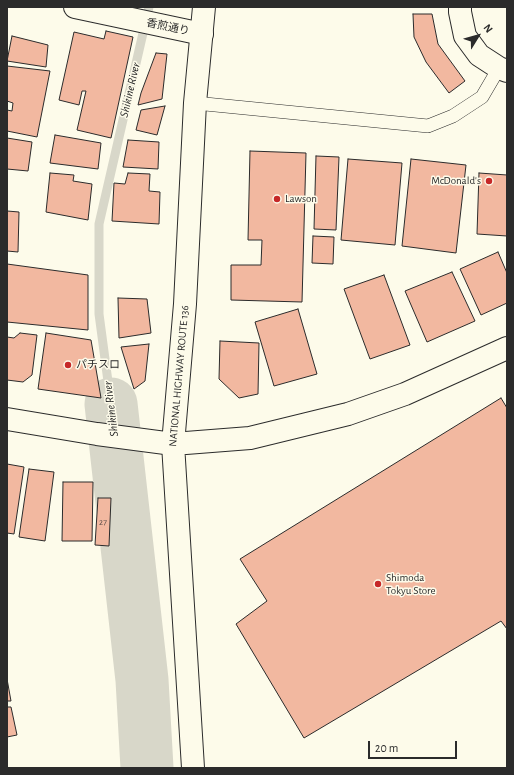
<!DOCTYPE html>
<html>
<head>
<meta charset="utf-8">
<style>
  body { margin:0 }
  #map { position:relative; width:514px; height:775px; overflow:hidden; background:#fdfbea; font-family:"Alegreya Sans",sans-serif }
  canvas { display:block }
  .frame { position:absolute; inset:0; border:8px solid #2b2b2b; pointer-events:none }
  .north { position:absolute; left:458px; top:16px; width:40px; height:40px; -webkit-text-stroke:3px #fdfbea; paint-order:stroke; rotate:53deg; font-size:11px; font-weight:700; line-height:16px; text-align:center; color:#2b2b2b }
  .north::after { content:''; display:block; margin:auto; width:14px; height:18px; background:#2b2b2b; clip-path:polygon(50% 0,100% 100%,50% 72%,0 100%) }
  .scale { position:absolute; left:368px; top:741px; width:89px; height:18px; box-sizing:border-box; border:2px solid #2b2b2b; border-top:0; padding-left:5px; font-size:12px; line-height:14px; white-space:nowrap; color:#2b2b2b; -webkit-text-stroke:3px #fdfbea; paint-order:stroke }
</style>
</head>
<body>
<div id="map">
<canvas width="514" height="775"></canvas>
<div class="frame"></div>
<div class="north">N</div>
<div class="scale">20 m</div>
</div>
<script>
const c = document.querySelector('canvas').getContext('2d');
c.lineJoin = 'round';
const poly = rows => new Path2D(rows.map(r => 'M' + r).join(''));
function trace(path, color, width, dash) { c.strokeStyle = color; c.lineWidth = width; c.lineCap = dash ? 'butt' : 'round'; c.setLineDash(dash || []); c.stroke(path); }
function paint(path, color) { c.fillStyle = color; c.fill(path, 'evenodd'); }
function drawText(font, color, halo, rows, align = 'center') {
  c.font = font + ' "Alegreya Sans","Noto Sans JP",sans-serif'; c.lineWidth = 3; c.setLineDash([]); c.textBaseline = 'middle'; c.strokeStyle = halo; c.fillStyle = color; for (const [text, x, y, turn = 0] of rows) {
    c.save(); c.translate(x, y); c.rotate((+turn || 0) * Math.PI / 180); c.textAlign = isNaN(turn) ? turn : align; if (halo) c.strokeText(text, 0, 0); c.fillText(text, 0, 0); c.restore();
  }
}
trace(poly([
  [111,404,99,314,99,224,149,7]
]), '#d8d7c9', 9);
trace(poly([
  [111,404,142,680,147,768]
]), '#d8d7c9', 53);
const building = poly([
  [413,14,432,14,438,44,465,81,449,93,426,62,414,37,413,14],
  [106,31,133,37,111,138,77,130,86,91,82,91,79,105,59,100,74,32,104,39,106,31],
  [12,36,48,45,46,67,7,61,12,36],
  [156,53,167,54,162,99,138,105,141,93,156,53],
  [7,66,50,71,37,137,7,131,7,110,12,111,13,103,7,101,7,66],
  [165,106,157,135,136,130,141,110,165,106],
  [55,135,101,143,98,169,50,163,55,135],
  [7,138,32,142,28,171,7,169,7,138],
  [128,140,159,142,158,169,123,167,128,140],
  [250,151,306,153,302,302,231,300,231,265,261,265,262,240,248,240,250,151],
  [316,156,339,157,336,230,314,229,316,156],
  [348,159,402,163,395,245,341,240,348,159],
  [411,159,466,165,456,253,402,246,411,159],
  [50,173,74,175,73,181,92,184,88,220,46,212,50,173],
  [128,173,150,174,149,191,160,192,159,224,112,221,114,183,125,184,128,173],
  [479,173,507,175,507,236,477,234,479,173],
  [7,211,19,212,18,252,7,251,7,211],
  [313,236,334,237,333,264,312,263,313,236],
  [498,252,507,273,507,303,481,315,460,269,498,252],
  [7,264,88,275,88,330,7,322,7,264],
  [452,272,475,321,427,342,405,291,452,272],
  [384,275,410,345,370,359,344,289,384,275],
  [118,298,147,299,151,333,119,338,118,298],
  [298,309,317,374,274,386,255,322,298,309],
  [20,333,37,335,32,375,23,382,7,380,7,337,14,338,20,333],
  [46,333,91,340,101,398,38,389,46,333],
  [220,341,259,343,258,394,239,398,219,379,220,341],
  [149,344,145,381,134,389,121,347,149,344],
  [501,398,507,408,507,629,501,621,304,738,236,624,267,601,240,559,501,398],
  [7,464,24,467,14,534,7,533,7,464],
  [29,469,54,472,45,541,19,537,29,469],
  [63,482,93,482,92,541,62,541,63,482],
  [98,498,111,498,109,546,95,545,98,498],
  [7,679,11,701,7,701,7,679],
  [7,707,11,707,17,735,7,737,7,707]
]);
paint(building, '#f2b8a0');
trace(building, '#2b2b2b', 1);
const service = poly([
  [195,103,428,126,453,116,482,97,499,68]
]);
const minor = poly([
  [75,7,202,34],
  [460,7,460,12,465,36,479,55,499,68,507,71]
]);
const tertiary = poly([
  [7,419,97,434,173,444]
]);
const trunk = poly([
  [173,444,250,438,348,414,405,394,507,348],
  [193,768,173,444,185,304,195,103,204,7]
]);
trace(service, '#2b2b2b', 14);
trace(minor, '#2b2b2b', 24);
trace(tertiary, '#2b2b2b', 24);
trace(trunk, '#2b2b2b', 24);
trace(service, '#fdfbea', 13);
trace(minor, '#fdfbea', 22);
trace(tertiary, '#fdfbea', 22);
trace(trunk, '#fdfbea', 22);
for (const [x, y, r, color] of [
  [489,181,4,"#c62828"],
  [277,199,4,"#c62828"],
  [68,365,4,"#c62828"],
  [378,584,4,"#c62828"]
]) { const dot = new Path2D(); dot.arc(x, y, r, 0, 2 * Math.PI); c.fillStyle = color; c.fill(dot); trace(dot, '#fdfbea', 1.5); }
drawText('9px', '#5d4e48', null, [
  ["27",103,522]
]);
drawText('11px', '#2b2b2b', '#fdfbea', [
  ["香煎通り",168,27,12],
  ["NATIONAL HIGHWAY ROUTE 136",179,376,-85]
]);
drawText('11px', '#2b2b2b', '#fdfbea', [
  ["McDonald's",481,181,"right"],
  ["Lawson",285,199],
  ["パチスロ",76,365],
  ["Shimoda",386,578],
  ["Tokyu Store",386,591]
], 'left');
drawText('italic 12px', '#2b2b2b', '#fdfbea', [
  ["Shikine River",130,90,-77],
  ["Shikine River",111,409,-97]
]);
</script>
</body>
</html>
